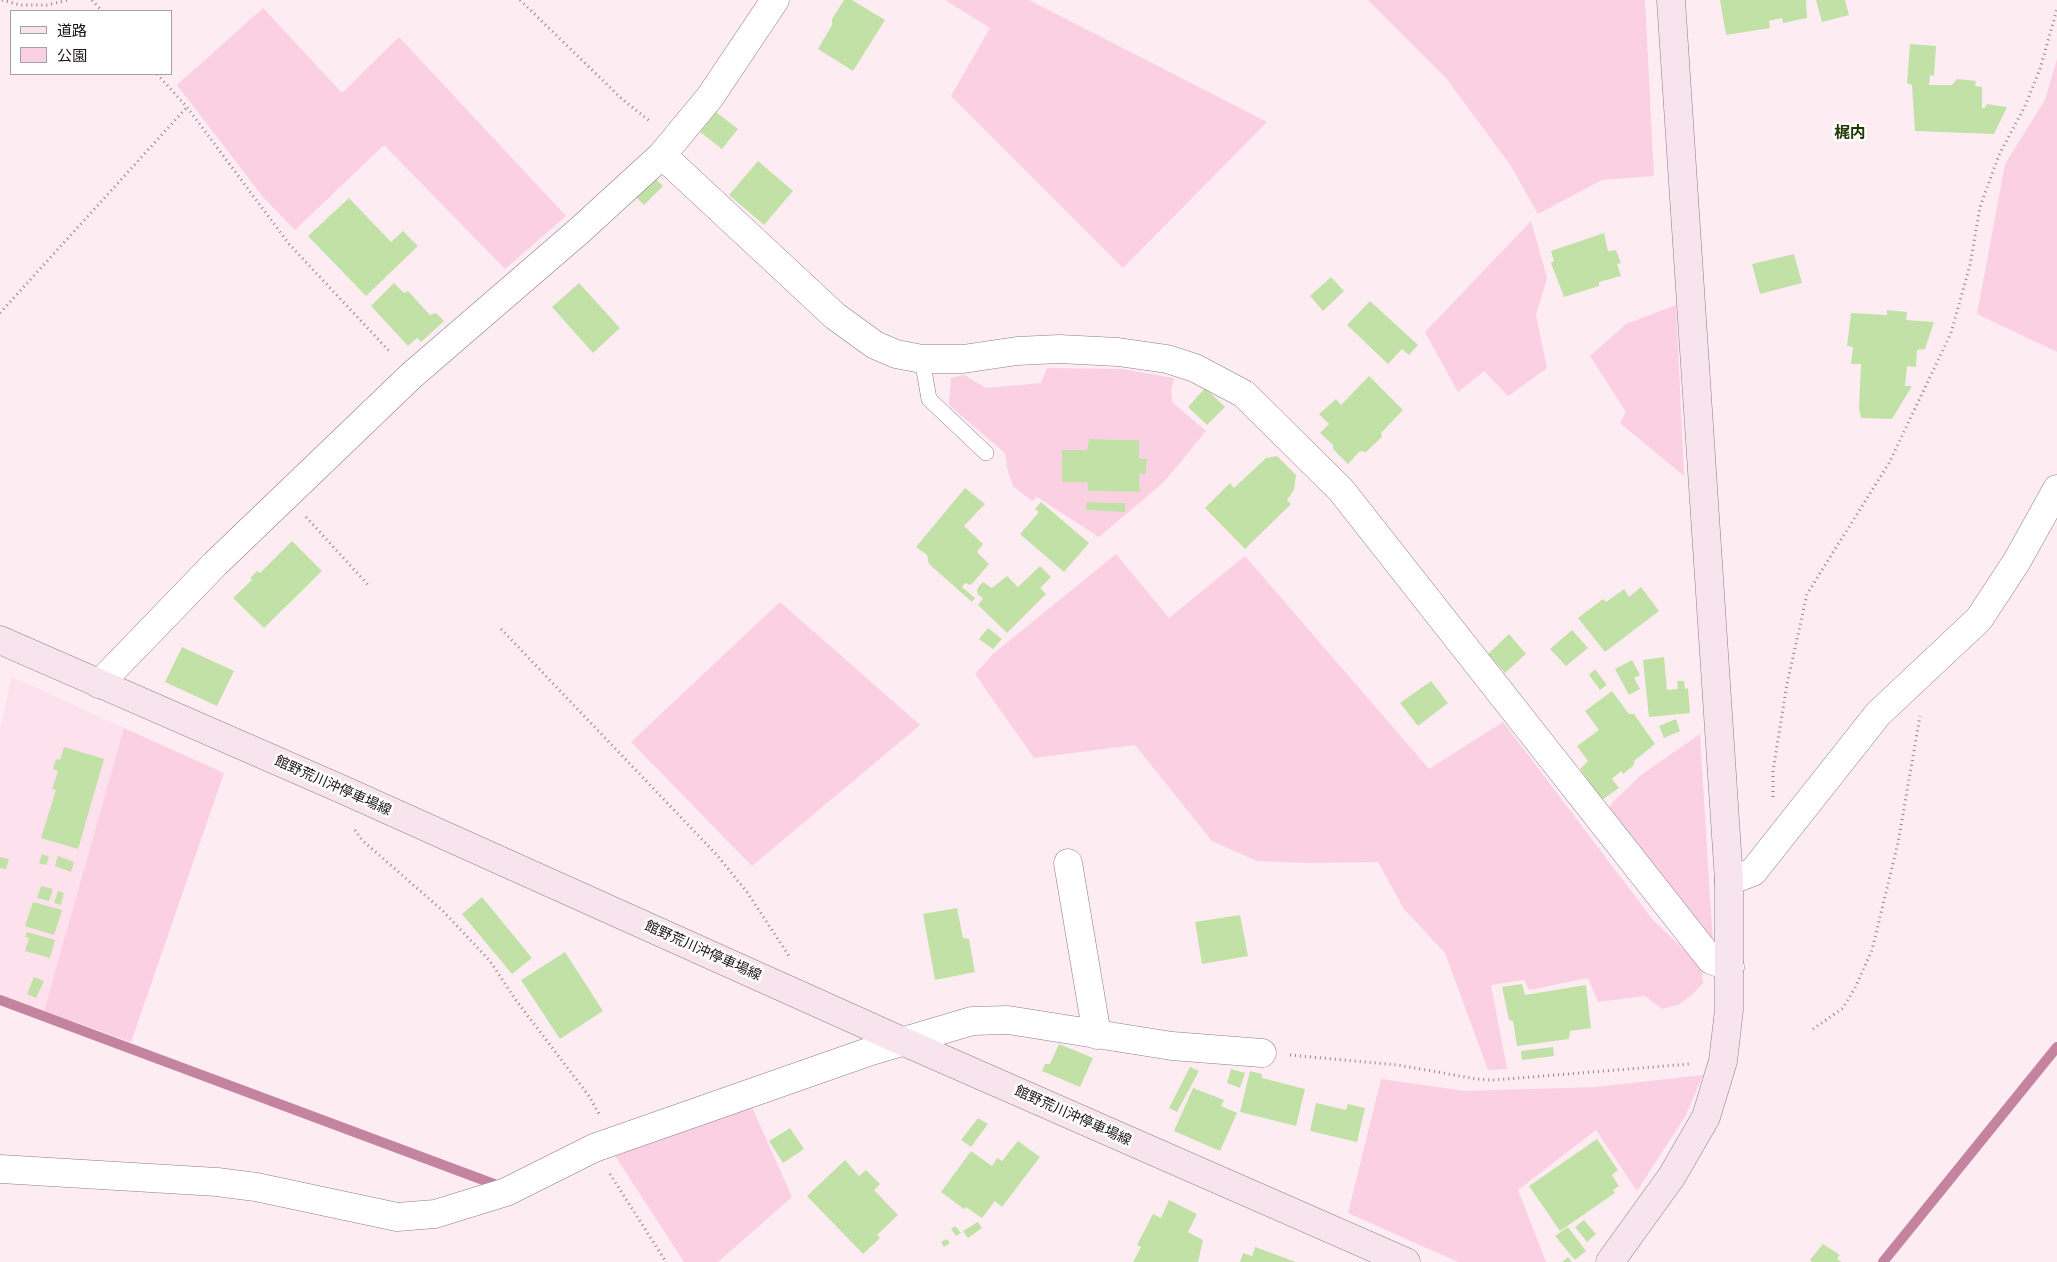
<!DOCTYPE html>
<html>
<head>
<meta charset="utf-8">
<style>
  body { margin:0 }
  #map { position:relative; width:2057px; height:1262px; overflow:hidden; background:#fdedf3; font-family:Rubik,"Noto Sans JP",sans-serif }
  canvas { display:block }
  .legend { position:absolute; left:10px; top:10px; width:162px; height:65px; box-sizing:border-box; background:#fff; border:1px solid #a3a1a2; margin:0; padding:6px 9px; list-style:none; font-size:15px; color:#1a1316 }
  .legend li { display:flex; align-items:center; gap:10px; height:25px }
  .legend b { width:25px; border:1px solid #a3a1a2 }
</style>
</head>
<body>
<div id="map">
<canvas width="2057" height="1262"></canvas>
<ul class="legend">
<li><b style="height:6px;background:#f8e4ed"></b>道路</li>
<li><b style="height:14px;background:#fbd0e2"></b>公園</li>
</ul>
</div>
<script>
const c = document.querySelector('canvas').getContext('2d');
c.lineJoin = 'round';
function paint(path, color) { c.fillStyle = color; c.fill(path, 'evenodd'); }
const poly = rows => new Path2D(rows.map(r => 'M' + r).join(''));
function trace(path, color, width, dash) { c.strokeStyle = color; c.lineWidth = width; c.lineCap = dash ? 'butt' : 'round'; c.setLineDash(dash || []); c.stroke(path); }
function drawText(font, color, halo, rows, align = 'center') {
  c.font = font + ' Rubik,"Noto Sans JP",sans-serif'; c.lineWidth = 5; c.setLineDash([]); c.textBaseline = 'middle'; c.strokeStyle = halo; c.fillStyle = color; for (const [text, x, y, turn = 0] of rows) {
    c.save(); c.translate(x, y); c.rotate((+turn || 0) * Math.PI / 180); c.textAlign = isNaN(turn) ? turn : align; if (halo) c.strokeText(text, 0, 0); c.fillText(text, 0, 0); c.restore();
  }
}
paint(poly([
  [12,677,124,728,44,1011,0,996,0,728]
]), '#fde1ec');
paint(poly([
  [945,0,1029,0,1267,122,1123,268,951,96,990,28],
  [1368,0,1645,0,1654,176,1602,180,1538,214,1511,166,1446,78],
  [263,8,342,93,399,37,566,216,505,269,384,145,295,230,263,197,177,85],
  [2057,59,2057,352,1977,314,2005,164,2045,100],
  [1531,221,1547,278,1536,315,1547,368,1508,396,1484,371,1458,392,1425,332],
  [1676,305,1684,476,1620,423,1626,412,1590,356,1626,324],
  [1047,368,1122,369,1174,378,1171,391,1172,402,1206,431,1164,482,1099,537,1037,497,1032,501,1013,486,1007,468,1005,453,949,405,951,378,964,375,986,388,1041,383],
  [1089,439,1139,440,1139,458,1147,459,1146,474,1139,474,1140,492,1088,491,1087,482,1062,482,1062,450,1087,450],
  [1087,502,1125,503,1125,511,1087,510],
  [1116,554,1169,618,1245,556,1429,769,1503,722,1653,920,1701,966,1703,983,1693,994,1678,1005,1662,1009,1645,996,1598,1002,1588,978,1529,990,1524,980,1491,985,1507,1069,1488,1070,1445,953,1404,909,1378,862,1308,863,1257,861,1212,841,1135,745,1034,758,975,674,993,654],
  [780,602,920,725,752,866,631,742],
  [124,728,224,773,131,1042,44,1011],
  [1700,734,1710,897,1713,941,1608,810,1612,803,1641,775],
  [1703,1075,1686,1115,1637,1191,1596,1130,1518,1190,1546,1262,1458,1262,1348,1213,1381,1079,1465,1091,1596,1087],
  [751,1105,792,1197,718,1262,684,1262,614,1154]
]), '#fbd0e2');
trace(poly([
  [0,1000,494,1184],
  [1883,1262,2057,1047]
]), '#c484a0', 10);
paint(poly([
  [844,0,852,0,885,20,853,71,818,49,832,25,832,19],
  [1720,0,1806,0,1807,18,1783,23,1782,18,1769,21,1770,28,1726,35],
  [1816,0,1845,0,1849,15,1822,22],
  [1910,44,1936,46,1934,76,1930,75,1929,85,1952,85,1957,79,1976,81,1975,86,1982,87,1982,108,1985,108,1987,104,2007,107,1994,134,1915,131,1912,85,1907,83],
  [716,112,738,129,722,149,700,132],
  [758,161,793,191,764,225,729,195],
  [654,177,663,186,644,205,635,196],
  [349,198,391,242,403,231,418,246,366,296,308,236],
  [1604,233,1608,251,1616,250,1621,263,1617,264,1621,276,1599,282,1599,286,1564,297,1551,263,1554,261,1551,251],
  [1794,254,1802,283,1760,294,1752,264],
  [1331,277,1344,291,1323,311,1310,296],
  [394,283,404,293,408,291,430,315,436,313,444,321,421,342,417,338,408,346,371,306],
  [579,283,620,328,593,353,552,307],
  [1370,301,1418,345,1409,355,1402,349,1388,364,1347,325],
  [1887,310,1907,312,1906,320,1934,322,1925,349,1917,350,1916,367,1907,366,1905,386,1912,386,1892,419,1861,418,1859,408,1861,364,1851,364,1853,347,1847,346,1851,313,1887,315],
  [1369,376,1403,410,1381,433,1382,437,1366,452,1360,451,1348,464,1333,449,1333,445,1320,433,1329,424,1319,414,1336,399,1341,405],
  [1205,388,1225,407,1207,425,1188,407],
  [1089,439,1139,440,1139,458,1147,459,1146,474,1139,474,1140,492,1088,491,1087,482,1062,482,1062,450,1087,450],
  [1277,456,1296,475,1294,490,1287,500,1291,504,1245,549,1205,508,1230,483,1234,488,1266,458],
  [965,488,985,504,964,526,983,544,977,552,989,564,971,585,965,583,962,587,975,598,972,602,929,564,927,555,916,547],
  [1041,502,1089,543,1064,572,1020,534,1039,512,1035,509],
  [1087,502,1125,503,1125,512,1086,510],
  [292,541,322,571,264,628,233,598,252,580,250,578,257,571,260,573],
  [1040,566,1051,577,1040,588,1046,594,1007,633,978,605,983,598,978,595,977,590,979,586,983,582,992,588,1007,576,1018,587],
  [1641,587,1659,611,1605,652,1578,618,1603,599,1606,602,1624,589,1629,597],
  [988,628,1002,639,993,649,979,639],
  [1572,630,1588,648,1566,666,1550,649],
  [1509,634,1526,654,1505,673,1488,654],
  [182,647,234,671,217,706,165,682],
  [1664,657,1667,690,1678,689,1677,681,1684,681,1685,689,1688,688,1690,713,1649,717,1643,660],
  [1632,660,1640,675,1634,678,1640,689,1629,695,1615,669],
  [1595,669,1607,685,1600,690,1589,675],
  [1431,681,1448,703,1418,726,1400,703],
  [1612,691,1629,714,1634,714,1655,744,1634,761,1634,765,1623,774,1621,771,1612,779,1619,788,1602,800,1580,769,1588,761,1577,746,1599,730,1585,711],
  [1676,719,1680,731,1664,738,1659,726],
  [64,747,104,759,78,849,41,838,56,790,52,789,58,771,53,769,56,759,60,760],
  [42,854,49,857,46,865,39,863],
  [58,856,74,862,71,872,55,866],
  [0,857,9,859,6,869,0,868],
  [41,886,53,889,49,901,37,898],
  [58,891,64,893,61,905,54,903],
  [482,897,532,958,512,974,462,914],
  [33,902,62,910,54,935,25,926],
  [957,908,963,938,969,939,975,972,935,980,923,914],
  [1240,915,1248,956,1202,964,1195,922],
  [27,932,55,940,50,958,25,951,29,938,25,937],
  [565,952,603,1011,560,1039,521,980],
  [34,977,44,981,36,998,27,994],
  [1522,984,1525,995,1586,985,1591,1028,1570,1031,1569,1039,1517,1046,1513,1021,1509,1020,1502,987],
  [1059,1044,1093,1058,1080,1087,1042,1071,1045,1064,1050,1064],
  [1553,1047,1554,1056,1522,1060,1521,1051],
  [1190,1067,1199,1071,1177,1112,1169,1108],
  [1231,1069,1245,1073,1240,1088,1227,1083],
  [1250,1071,1262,1074,1262,1078,1305,1089,1296,1126,1240,1112],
  [1193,1088,1224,1100,1221,1106,1237,1113,1220,1151,1174,1131],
  [1316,1103,1346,1110,1348,1104,1365,1108,1357,1142,1310,1131],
  [978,1118,988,1124,971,1147,961,1140],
  [790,1128,804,1149,783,1163,769,1141],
  [1597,1139,1618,1170,1612,1175,1619,1186,1613,1190,1615,1193,1560,1231,1529,1186],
  [1018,1141,1040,1157,1002,1207,995,1201,982,1218,966,1207,964,1209,941,1192,971,1151,992,1166,997,1158,1002,1161],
  [845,1160,859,1176,866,1170,880,1184,874,1190,898,1215,877,1235,880,1238,863,1254,807,1196],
  [1169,1200,1197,1214,1188,1232,1203,1240,1198,1262,1133,1262,1141,1247,1137,1245,1153,1214,1161,1218],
  [1584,1220,1596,1234,1587,1242,1575,1227],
  [978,1222,982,1228,968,1238,963,1231],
  [955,1226,961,1233,956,1236,951,1229],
  [1568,1227,1586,1251,1575,1260,1555,1236],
  [947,1239,950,1243,944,1247,941,1242],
  [1823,1244,1840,1255,1837,1259,1842,1262,1812,1262,1810,1260],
  [1255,1247,1296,1262,1240,1262,1243,1253,1252,1256],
  [1568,1257,1572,1262,1562,1262]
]), '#c1e1a6');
const lane = poly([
  [922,359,929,399,986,453]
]);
const street = poly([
  [662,155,835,316,875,345,896,354,922,359,963,359,1017,351,1059,349,1118,352,1167,359,1195,368,1244,394,1341,490,1711,960,1730,967],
  [99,684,215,564,412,375,579,231,662,155,710,97,775,0],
  [1068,863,1097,1035],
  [1729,881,1753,872,1878,714,1979,619,2017,561,2057,489],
  [0,1169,217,1182,256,1187,397,1217,435,1214,506,1192,594,1148,871,1051,972,1021,1008,1020,1172,1046,1262,1053]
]);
const secondary = poly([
  [0,640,339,788,902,1041,1406,1262],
  [1610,1262,1672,1176,1706,1117,1723,1061,1729,1010,1729,881,1671,0]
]);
trace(lane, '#8e7c83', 16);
trace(street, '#8e7c83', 29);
trace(secondary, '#8e7c83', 29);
trace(poly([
  [2,0,20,5,47,5,68,0],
  [92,0,102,11],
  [520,0,622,99,651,122],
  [157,74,187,107,289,244,391,353],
  [0,313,187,107],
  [306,517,370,587],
  [501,629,716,854,747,892,789,956],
  [1773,797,1773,771,1787,684,1807,594,1889,463,1951,333,1970,265,1980,207,1999,155,2025,106,2040,69,2057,9],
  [355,830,362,840,442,910,490,961,515,999,589,1096,599,1114],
  [1813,1029,1843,1008,1855,988,1872,950,1898,843,1920,716],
  [1290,1055,1398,1065,1476,1079,1495,1080,1689,1064],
  [610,1174,666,1262]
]), '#908488', 3, [1, 4]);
trace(lane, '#fff', 15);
trace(street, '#fff', 28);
trace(secondary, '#f8e4ed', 28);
drawText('14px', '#1a1316', '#fff', [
  ["館野荒川沖停車場線",333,786,24],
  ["館野荒川沖停車場線",703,951,24],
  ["館野荒川沖停車場線",1073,1116,24]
]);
drawText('bold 16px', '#203804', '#fff', [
  ["梶内",1850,133]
]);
</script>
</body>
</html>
